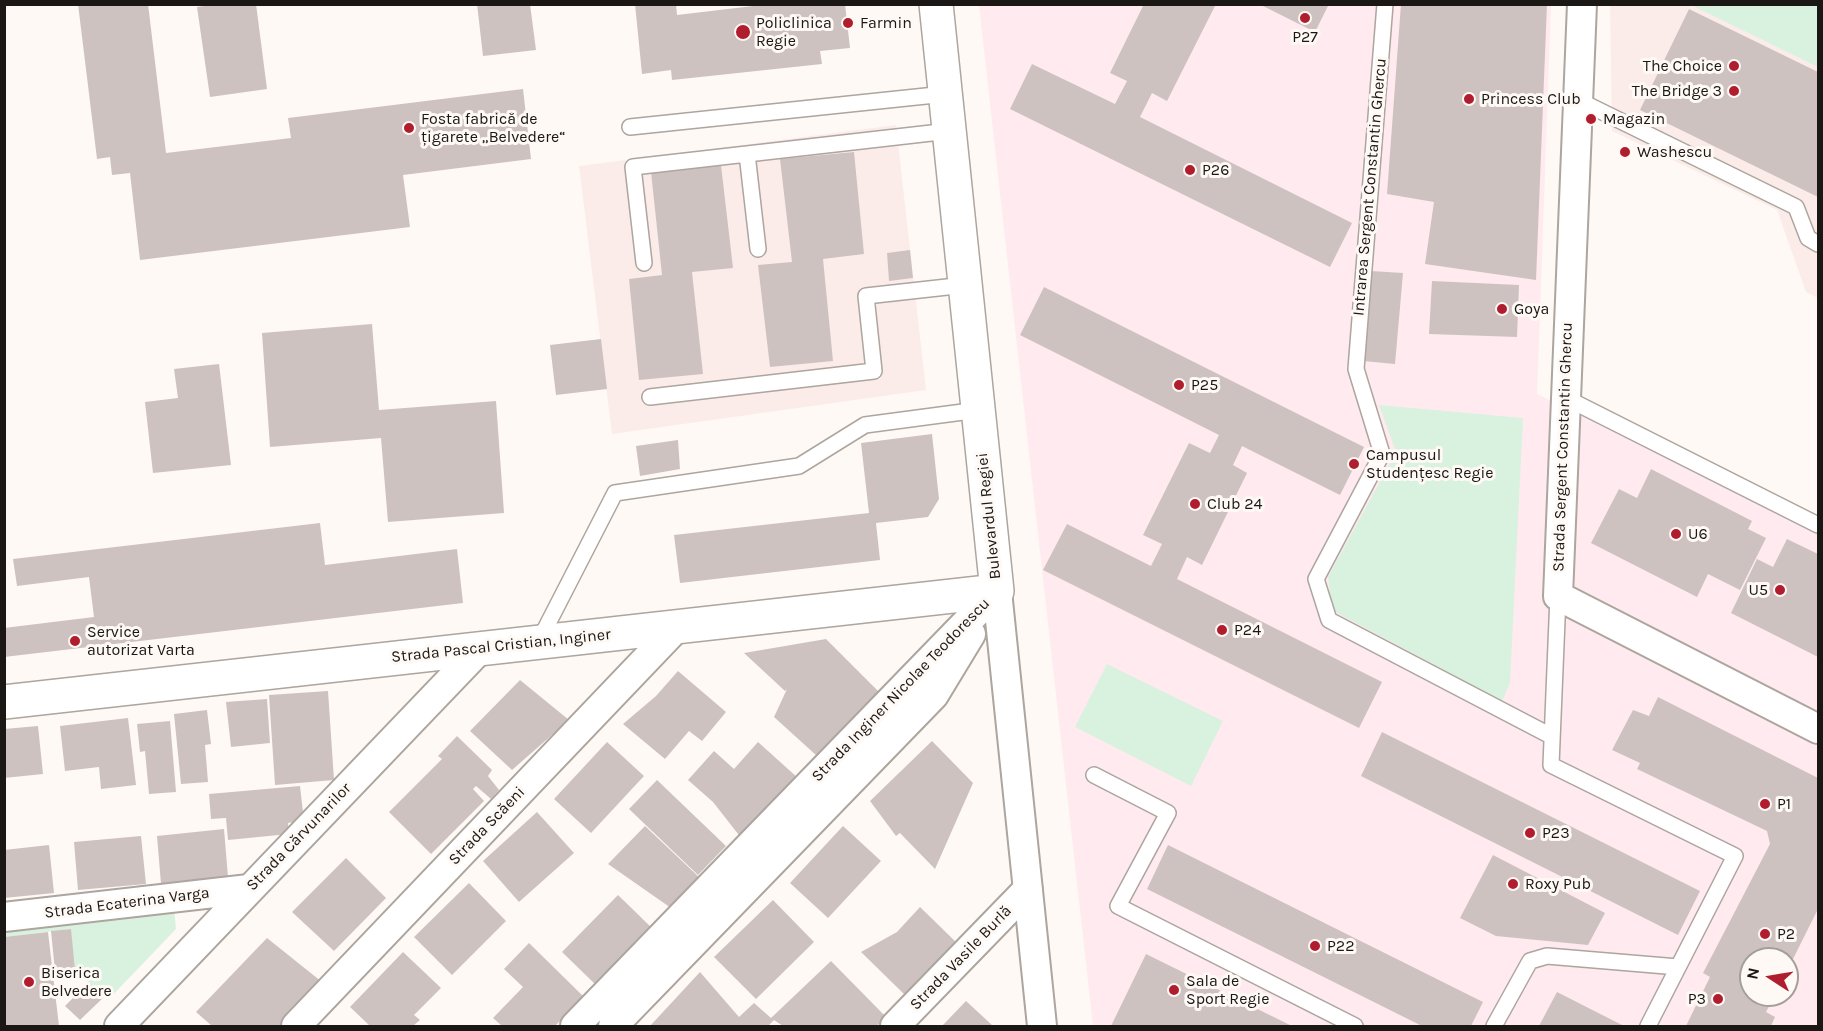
<!DOCTYPE html>
<html>
<head>
<meta charset="utf-8">
<style>
  body { margin:0 }
  #map { position:relative; width:1823px; height:1031px; overflow:hidden; background:#fef9f4; font-family:Karla,sans-serif }
  canvas { display:block }
  .frame { position:absolute; inset:0; border:6px solid #1a1715; pointer-events:none }
  .north { position:absolute; left:1739px; top:947px; width:60px; height:60px; box-sizing:border-box; background:#fef9f4; border:2px solid #a39f9b; border-radius:50%; rotate:282deg; font-size:16px; font-weight:700; line-height:24px; text-align:center; color:#1a1715 }
  .north::after { content:''; display:block; margin:auto; width:21px; height:27px; background:#b01d2f; clip-path:polygon(50% 0,100% 100%,50% 72%,0 100%) }
</style>
</head>
<body>
<div id="map">
<canvas width="1823" height="1031"></canvas>
<div class="frame"></div>
<div class="north">N</div>
</div>
<script>
const c = document.querySelector('canvas').getContext('2d');
c.lineJoin = 'round';
function paint(path, color) { c.fillStyle = color; c.fill(path, 'evenodd'); }
const poly = rows => new Path2D(rows.map(r => 'M' + r).join(''));
function trace(path, color, width, dash) { c.strokeStyle = color; c.lineWidth = width; c.lineCap = dash ? 'butt' : 'round'; c.setLineDash(dash || []); c.stroke(path); }
function drawText(font, color, halo, rows, align = 'center') {
  c.font = font + ' Karla,sans-serif'; c.lineWidth = 6; c.setLineDash([]); c.textBaseline = 'middle'; c.strokeStyle = halo; c.fillStyle = color; for (const [text, x, y, turn = 0] of rows) {
    c.save(); c.translate(x, y); c.rotate((+turn || 0) * Math.PI / 180); c.textAlign = isNaN(turn) ? turn : align; if (halo) c.strokeText(text, 0, 0); c.fillText(text, 0, 0); c.restore();
  }
}
paint(poly([
  [1610,5,1818,5,1818,298,1806,292,1777,210,1612,131],
  [896,125,926,390,612,434,579,166]
]), '#fcece9');
paint(poly([
  [979,5,1551,5,1537,394,1818,534,1818,1026,1093,1026],
  [1751,959,1787,959,1787,995,1751,995]
]), '#ffeaef');
paint(poly([
  [1691,5,1818,5,1818,67],
  [1379,405,1523,418,1510,683,1502,701,1332,610,1328,577,1396,452],
  [1107,664,1223,721,1191,786,1075,727],
  [174,908,176,929,108,1000,75,969,70,929,5,937,4,928]
]), '#d9f2df');
paint(poly([
  [78,4,148,4,166,153,291,138,288,118,523,89,531,159,403,175,410,227,140,260,130,173,112,175,110,157,97,159],
  [218,4,256,4,267,89,210,97,197,7],
  [477,4,530,4,536,50,483,56],
  [635,4,676,4,677,15,770,4,845,4,850,48,820,51,822,64,672,80,671,70,642,74],
  [1144,4,1216,4,1167,101,1152,93,1140,117,1352,223,1330,267,1010,109,1032,64,1115,104,1127,81,1110,73],
  [1259,4,1329,4,1315,32],
  [1401,4,1547,4,1536,280,1425,264,1434,202,1387,194],
  [1689,9,1818,72,1818,197,1640,110],
  [854,152,864,254,823,259,833,361,770,367,758,265,792,262,780,159],
  [721,165,733,268,692,272,703,374,639,380,629,279,662,275,651,172],
  [910,250,913,278,889,281,887,253],
  [1371,271,1403,273,1395,364,1363,361],
  [1432,281,1519,285,1517,337,1429,334],
  [1044,287,1364,447,1340,495,1242,446,1233,465,1247,473,1202,565,1187,557,1177,579,1382,682,1359,728,1043,570,1067,524,1151,566,1162,544,1143,535,1189,443,1210,453,1219,435,1020,335],
  [372,324,379,410,496,401,504,513,388,522,381,438,270,447,262,333],
  [601,339,607,389,556,395,550,345],
  [219,364,231,465,153,473,145,402,178,398,174,369],
  [932,434,939,499,928,517,876,523,880,560,680,583,674,535,869,513,861,443],
  [678,440,680,469,640,476,636,446],
  [1651,469,1752,521,1748,529,1766,538,1740,590,1708,574,1697,597,1591,543,1619,489,1637,498],
  [320,523,325,565,457,549,463,603,4,657,4,628,94,617,89,577,17,586,13,559],
  [1787,539,1818,554,1818,657,1731,613,1757,559,1773,567],
  [826,639,883,696,817,756,774,717,787,689,785,691,744,653],
  [678,671,726,712,702,741,689,731,665,759,623,724,656,696],
  [520,680,569,720,512,770,470,731],
  [328,691,334,780,275,785,269,695],
  [1658,697,1818,778,1818,909,1787,971,1787,959,1751,959,1751,995,1775,995,1766,1012,1775,1017,1771,1026,1686,1026,1710,977,1703,973,1770,844,1767,831,1637,769,1640,763,1612,750,1633,710,1649,716],
  [267,699,270,743,231,747,226,702],
  [207,710,211,744,205,745,208,782,181,784,174,714],
  [128,718,136,785,101,789,99,767,65,771,60,726],
  [170,721,176,792,149,794,145,751,140,752,137,724],
  [38,726,43,774,4,778,4,729],
  [1382,732,1700,891,1678,935,1361,776],
  [457,736,492,770,488,776,499,790,491,799,476,786,473,789,484,801,431,854,389,812,442,759,438,756],
  [932,741,973,783,935,869,900,833,896,836,870,801],
  [607,742,644,776,591,833,554,799],
  [758,742,798,778,742,839,713,802,688,780,714,751,734,769],
  [657,780,726,846,698,875,629,809],
  [300,786,304,821,288,823,289,834,228,840,226,818,211,819,209,794],
  [537,812,574,853,519,902,483,861],
  [645,826,701,879,671,908,608,864],
  [843,826,881,861,828,918,790,883],
  [224,829,228,877,161,884,157,836],
  [141,836,146,884,78,890,74,842],
  [49,845,54,893,4,898,4,850],
  [1168,845,1483,1002,1471,1026,1422,1026,1147,889],
  [1493,855,1605,913,1588,945,1496,936,1460,918],
  [346,858,386,898,334,951,292,912],
  [469,883,506,921,452,975,414,937],
  [618,895,653,929,597,986,562,952],
  [773,900,814,942,756,999,714,957],
  [920,907,958,944,906,996,861,952,897,932],
  [71,929,75,969,55,971,51,931],
  [48,932,59,1026,4,1026,4,937],
  [267,938,327,986,289,1026,212,1026,196,1012],
  [529,943,584,997,555,1026,502,1026,493,1018,523,987,504,969],
  [403,952,441,988,414,1015,420,1020,413,1026,370,1026,350,1007],
  [1146,954,1292,1026,1111,1026],
  [831,961,886,1017,877,1026,783,1026,774,1020,768,1026,650,1026,700,972,739,1017,754,1003,771,1018],
  [89,982,104,997,80,1020,65,1006],
  [1557,992,1624,1026,1539,1026],
  [966,1001,992,1025,991,1026,942,1026]
]), '#cec2c1');
const service = poly([
  [1385,4,1356,369,1382,454,1316,579,1329,620,1551,736],
  [1578,100,1796,207,1808,238,1818,244],
  [630,127,945,94],
  [747,154,758,249],
  [644,263,633,167,949,131],
  [650,397,874,371,866,296,965,285],
  [1566,398,1818,525],
  [1558,596,1551,765,1735,856,1648,1026],
  [539,641,615,493,799,466,865,425,978,410],
  [1094,775,1168,813,1118,906,1355,1026],
  [1494,1026,1530,961,1547,956,1678,967]
]);
const minor = poly([
  [1582,4,1558,596,1818,729],
  [997,591,1042,1026],
  [4,917,249,889],
  [119,1026,481,648],
  [296,1026,678,626],
  [575,1026,997,591],
  [613,1026,934,695,971,634],
  [895,1026,1028,889]
]);
const tertiary = poly([
  [4,702,997,591,936,4]
]);
trace(service, '#ada59e', 18);
trace(minor, '#ada59e', 32);
trace(tertiary, '#ada59e', 36);
trace(service, '#fff', 15);
trace(minor, '#fff', 28);
trace(tertiary, '#fff', 33);
for (const [x, y, r, color] of [
  [1305,18,6,"#b01d2f"],
  [848,23,6,"#b01d2f"],
  [743,32,8,"#b01d2f"],
  [1734,66,6,"#b01d2f"],
  [1734,91,6,"#b01d2f"],
  [1469,99,6,"#b01d2f"],
  [1591,119,6,"#b01d2f"],
  [409,128,6,"#b01d2f"],
  [1625,152,6,"#b01d2f"],
  [1190,170,6,"#b01d2f"],
  [1502,309,6,"#b01d2f"],
  [1179,385,6,"#b01d2f"],
  [1354,464,6,"#b01d2f"],
  [1195,504,6,"#b01d2f"],
  [1676,534,6,"#b01d2f"],
  [1780,590,6,"#b01d2f"],
  [1222,630,6,"#b01d2f"],
  [75,641,6,"#b01d2f"],
  [1765,804,6,"#b01d2f"],
  [1530,833,6,"#b01d2f"],
  [1513,884,6,"#b01d2f"],
  [1765,934,6,"#b01d2f"],
  [1315,946,6,"#b01d2f"],
  [29,982,6,"#b01d2f"],
  [1174,990,6,"#b01d2f"],
  [1718,999,6,"#b01d2f"]
]) { const dot = new Path2D(); dot.arc(x, y, r, 0, 2 * Math.PI); c.fillStyle = color; c.fill(dot); trace(dot, '#fef9f4', 2); }
drawText('16px', '#1a1715', '#fef9f4', [
  ["Policlinica",756,23],
  ["Regie",756,41],
  ["Farmin",860,23],
  ["P27",1305,37,"center"],
  ["The Choice",1722,66,"right"],
  ["The Bridge 3",1722,91,"right"],
  ["Princess Club",1481,99],
  ["Fosta fabrică de",421,119],
  ["țigarete „Belvedere“",421,137],
  ["Magazin",1603,119],
  ["Washescu",1637,152],
  ["P26",1202,170],
  ["Goya",1514,309],
  ["P25",1191,385],
  ["Campusul",1366,455],
  ["Studențesc Regie",1366,473],
  ["Club 24",1207,504],
  ["U6",1688,534],
  ["U5",1768,590,"right"],
  ["P24",1234,630],
  ["Service",87,632],
  ["autorizat Varta",87,650],
  ["P1",1777,804],
  ["P23",1542,833],
  ["Roxy Pub",1525,884],
  ["P2",1777,934],
  ["P22",1327,946],
  ["Biserica",41,973],
  ["Belvedere",41,991],
  ["Sala de",1186,981],
  ["Sport Regie",1186,999],
  ["P3",1706,999,"right"]
], 'left');
drawText('16px', '#1a1715', '#fef9f4', [
  ["Intrarea Sergent Constantin Ghercu",1370,187,-85],
  ["Strada Sergent Constantin Ghercu",1563,447,-88],
  ["Bulevardul Regiei",989,516,-96],
  ["Strada Pascal Cristian, Inginer",501,646,-6],
  ["Strada Inginer Nicolae Teodorescu",901,690,-46],
  ["Strada Scăeni",487,826,-46],
  ["Strada Cărvunarilor",299,837,-46],
  ["Strada Ecaterina Varga",127,903,-7],
  ["Strada Vasile Burlă",961,958,-46]
]);
</script>
</body>
</html>
